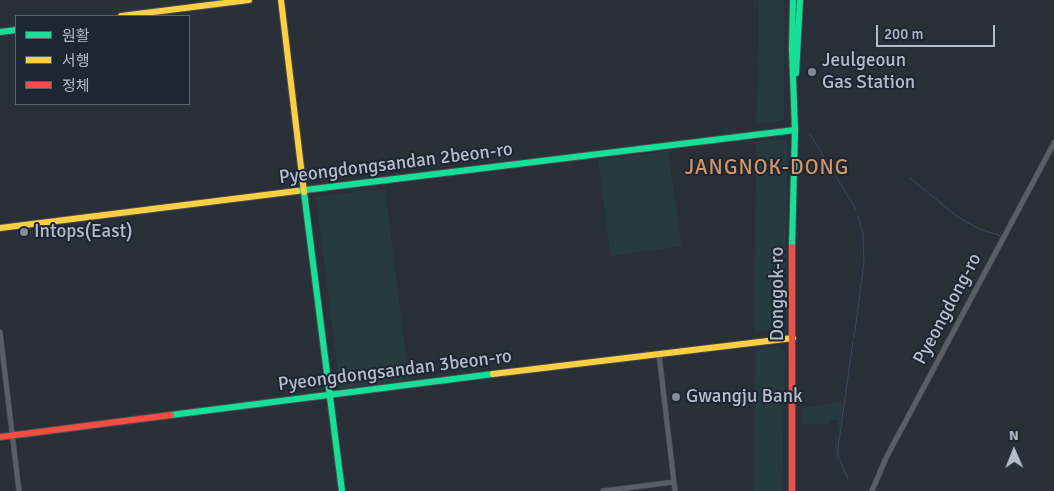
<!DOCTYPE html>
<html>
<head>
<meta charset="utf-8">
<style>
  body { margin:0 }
  #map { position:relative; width:1054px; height:491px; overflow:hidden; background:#2a3038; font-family:Signika,"Noto Sans KR",sans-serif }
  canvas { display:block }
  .legend { position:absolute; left:15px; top:15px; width:175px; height:90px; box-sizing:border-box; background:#1d2633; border:1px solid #59626f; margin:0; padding:6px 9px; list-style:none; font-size:15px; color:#b4bcc9 }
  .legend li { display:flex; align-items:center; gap:10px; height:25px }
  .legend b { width:25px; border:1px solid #59626f }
  .north { position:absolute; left:989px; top:426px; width:50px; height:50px; -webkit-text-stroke:4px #1d2633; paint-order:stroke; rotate:359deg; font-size:14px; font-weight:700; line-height:20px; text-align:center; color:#b4bcc9 }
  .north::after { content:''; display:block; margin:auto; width:18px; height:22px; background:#b4bcc9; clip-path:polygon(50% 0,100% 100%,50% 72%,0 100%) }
  .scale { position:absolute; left:876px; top:25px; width:119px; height:22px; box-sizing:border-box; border:2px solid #b4bcc9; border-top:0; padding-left:6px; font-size:15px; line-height:18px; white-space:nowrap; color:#b4bcc9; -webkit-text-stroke:4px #1d2633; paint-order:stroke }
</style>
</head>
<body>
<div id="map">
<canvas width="1054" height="491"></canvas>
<ul class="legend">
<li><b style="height:6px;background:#16e098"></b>원활</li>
<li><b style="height:6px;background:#ffcf43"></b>서행</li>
<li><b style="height:6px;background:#f24e42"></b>정체</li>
</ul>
<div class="north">N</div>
<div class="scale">200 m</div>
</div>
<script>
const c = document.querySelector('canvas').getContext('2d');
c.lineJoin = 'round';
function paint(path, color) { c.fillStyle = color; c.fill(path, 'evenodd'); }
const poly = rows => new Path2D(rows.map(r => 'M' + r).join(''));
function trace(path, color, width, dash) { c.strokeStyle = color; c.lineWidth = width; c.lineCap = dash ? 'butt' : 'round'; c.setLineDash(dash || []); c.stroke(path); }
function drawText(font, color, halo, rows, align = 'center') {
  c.font = font + ' Signika,sans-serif'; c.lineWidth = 4; c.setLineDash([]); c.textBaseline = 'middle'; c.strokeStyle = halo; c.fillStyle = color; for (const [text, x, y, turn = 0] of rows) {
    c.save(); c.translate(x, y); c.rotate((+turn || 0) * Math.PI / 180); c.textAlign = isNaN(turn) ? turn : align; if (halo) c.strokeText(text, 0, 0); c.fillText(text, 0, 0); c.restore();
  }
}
paint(poly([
  [758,0,784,0,784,118,780,122,756,124,759,22],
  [783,139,788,142,784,326,780,329,754,332,756,154,755,141],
  [668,151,682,246,611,256,598,160],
  [385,189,409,380,340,389,316,197],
  [767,347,777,347,782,348,785,352,782,491,754,491,755,350],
  [843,401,837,448,838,459,835,460,835,443,839,420,829,420,829,424,802,424,803,408]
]), '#273a3e');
trace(poly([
  [809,134,810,134,835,175,851,201,856,210],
  [910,178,958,217,979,229,999,235,1001,237],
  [854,338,864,262,863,234,858,216],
  [848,479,838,455,838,448,853,341]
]), '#384963', 1);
const street = poly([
  [0,332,19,491],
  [659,354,675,491],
  [603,491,674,482],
  [872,491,886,458,1054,143]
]);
const fast = poly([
  [0,32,16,30],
  [796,73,800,0],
  [297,191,795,130],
  [304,192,342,491],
  [792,247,795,130,792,50,793,0],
  [171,415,493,374]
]);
const slow = poly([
  [281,0,304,192],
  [121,16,249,0],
  [0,228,297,191],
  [493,374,793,338]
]);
const jam = poly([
  [792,247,792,491],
  [0,437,171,415]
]);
trace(street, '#484c53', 6);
trace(fast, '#484c53', 8);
trace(slow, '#484c53', 8);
trace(jam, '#484c53', 8);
trace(street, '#5a5e66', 4.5);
trace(fast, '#16e098', 6);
trace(slow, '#ffcf43', 6);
trace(jam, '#f24e42', 6);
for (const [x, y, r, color] of [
  [812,72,5,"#848b96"],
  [24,232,5,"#848b96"],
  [676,397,5,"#848b96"]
]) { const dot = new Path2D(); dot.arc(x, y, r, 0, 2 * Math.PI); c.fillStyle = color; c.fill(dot); trace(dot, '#1d2633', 2); }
drawText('19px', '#b4bcc9', '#1d2633', [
  ["Jeulgeoun",822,61],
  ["Gas Station",822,83],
  ["Intops(East)",34,232],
  ["Gwangju Bank",686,397]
], 'left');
drawText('19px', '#b4bcc9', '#1d2633', [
  ["Pyeongdongsandan 2beon-ro",396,164,-7],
  ["Donggok-ro",778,294,-90],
  ["Pyeongdong-ro",948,309,-62],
  ["Pyeongdongsandan 3beon-ro",395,371,-7]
]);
c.letterSpacing = '1px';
drawText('21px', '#d59563', '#1d2633', [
  ["JANGNOK-DONG",767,168]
]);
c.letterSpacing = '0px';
</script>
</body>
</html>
